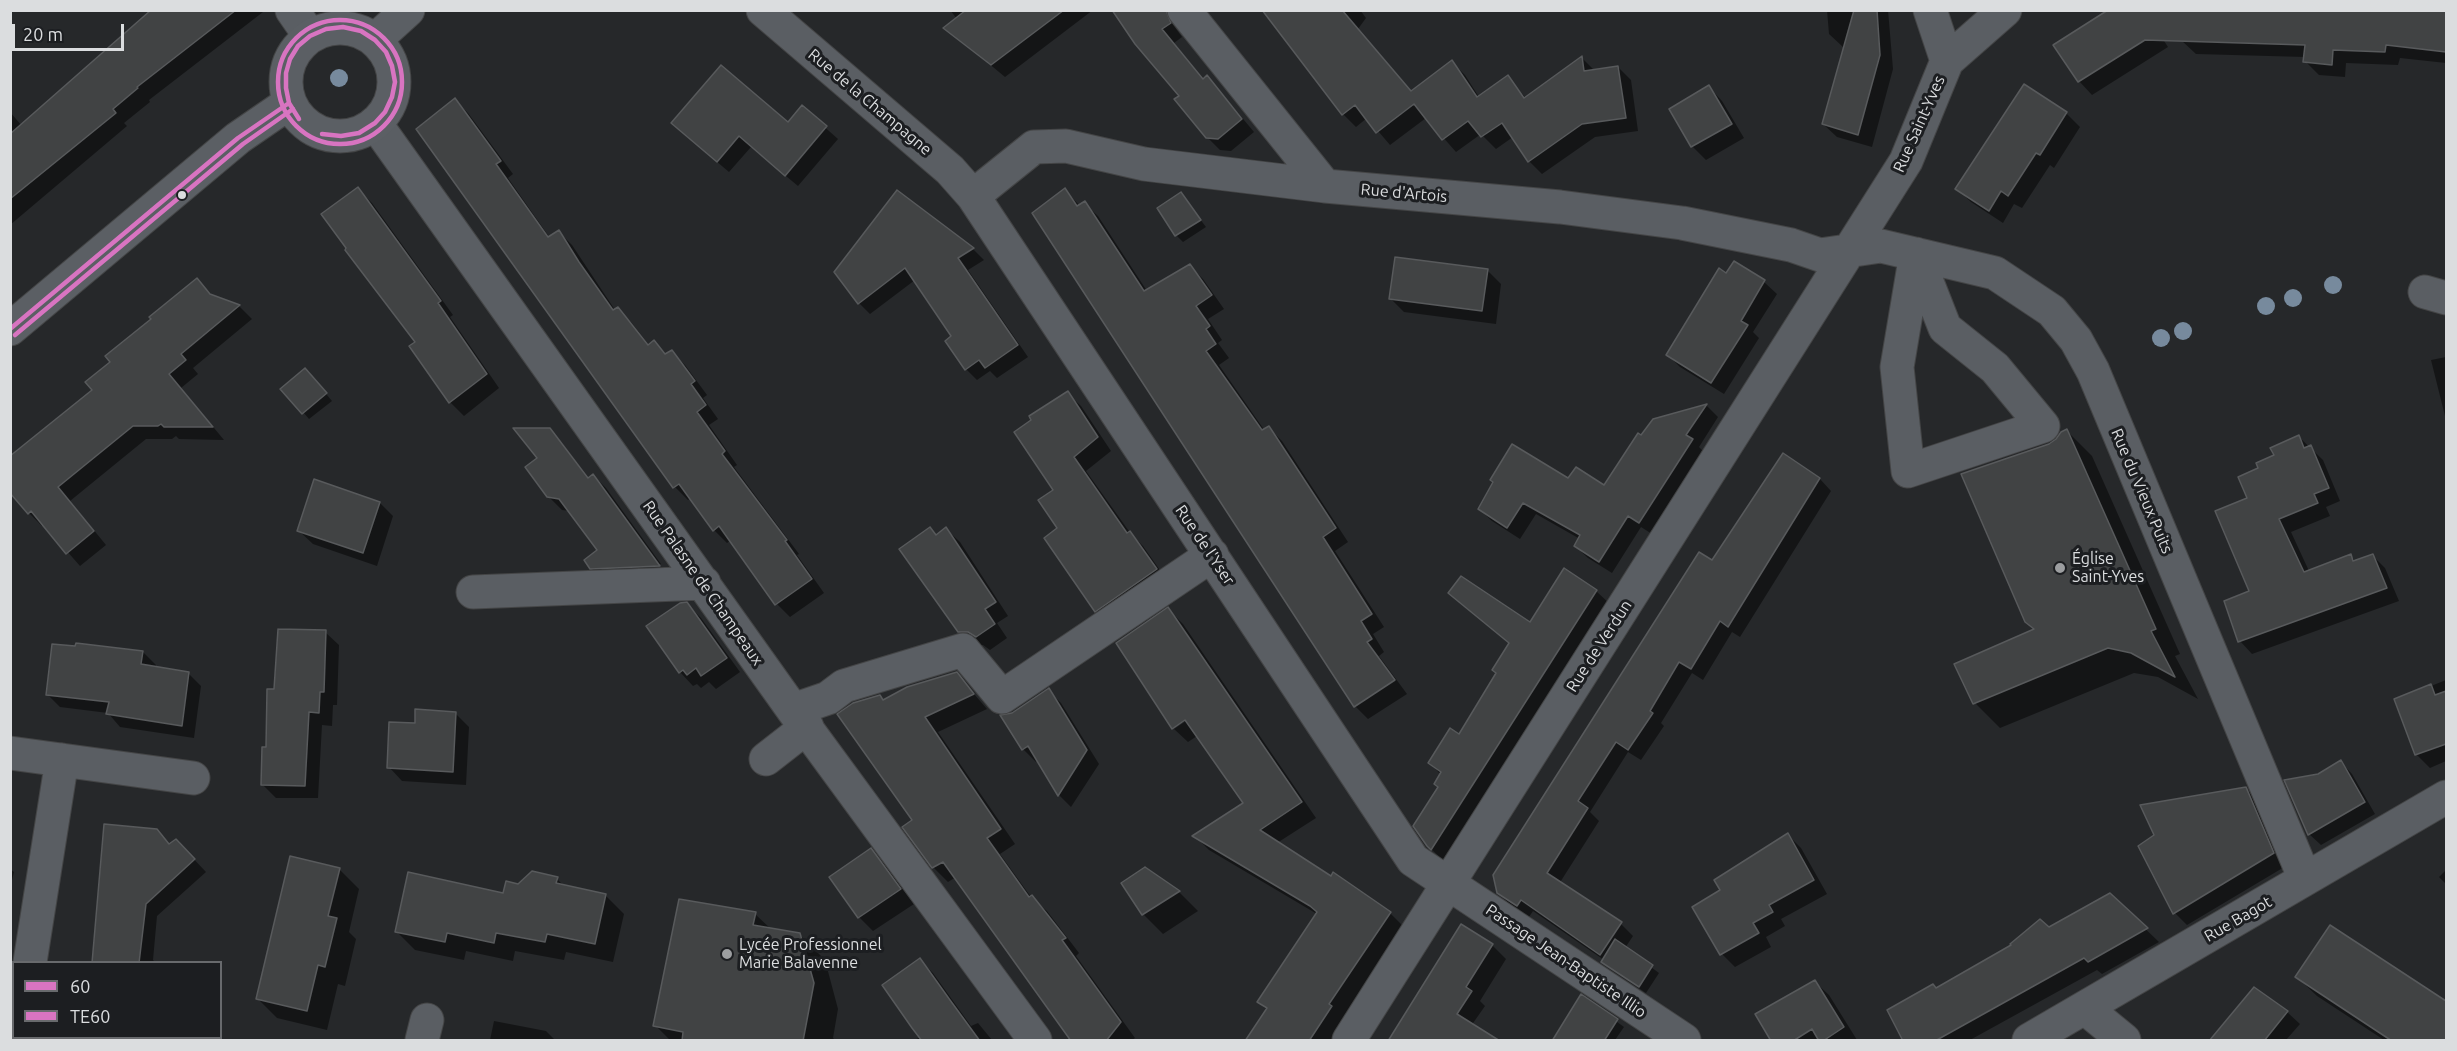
<!DOCTYPE html>
<html>
<head>
<meta charset="utf-8">
<style>
  body { margin:0 }
  #map { position:relative; width:2457px; height:1051px; overflow:hidden; background:#26282a; font-family:Ubuntu,sans-serif }
  canvas { display:block }
  .frame { position:absolute; inset:0; border:12px solid #dbdddf; pointer-events:none }
  .legend { position:absolute; left:12px; top:961px; width:210px; height:78px; box-sizing:border-box; background:#1c1e21; border:2px solid #686a6d; margin:0; padding:8px 10px; list-style:none; font-size:18px; color:#dbdddf }
  .legend li { display:flex; align-items:center; gap:12px; height:30px }
  .legend b { width:30px; border:2px solid #686a6d }
  .scale { position:absolute; left:12px; top:24px; width:112px; height:27px; box-sizing:border-box; border:3px solid #dbdddf; border-top:0; padding-left:8px; font-size:18px; line-height:21px; white-space:nowrap; color:#dbdddf; -webkit-text-stroke:4px #1c1e21; paint-order:stroke }
</style>
</head>
<body>
<div id="map">
<canvas width="2457" height="1051"></canvas>
<div class="frame"></div>
<ul class="legend">
<li><b style="height:8px;background:#d874c1"></b>60</li>
<li><b style="height:8px;background:#d874c1"></b>TE60</li>
</ul>
<div class="scale">20 m</div>
</div>
<script>
const c = document.querySelector('canvas').getContext('2d');
c.lineJoin = 'round';
function paint(path, color) { c.fillStyle = color; c.fill(path, 'evenodd'); }
const poly = rows => new Path2D(rows.map(r => 'M' + r).join(''));
function trace(path, color, width, dash) { c.strokeStyle = color; c.lineWidth = width; c.lineCap = dash ? 'butt' : 'round'; c.setLineDash(dash || []); c.stroke(path); }
function drawText(font, color, halo, rows, align = 'center') {
  c.font = font + ' Ubuntu,sans-serif'; c.lineWidth = 6; c.setLineDash([]); c.textBaseline = 'middle'; c.strokeStyle = halo; c.fillStyle = color; for (const [text, x, y, turn = 0] of rows) {
    c.save(); c.translate(x, y); c.rotate((+turn || 0) * Math.PI / 180); c.textAlign = isNaN(turn) ? turn : align; if (halo) c.strokeText(text, 0, 0); c.fillText(text, 0, 0); c.restore();
  }
}
paint(poly([
  [153,10,263,12,149,100,150,102,124,123,127,126,10,225,10,112,22,126],
  [950,10,1093,10,1005,77,946,28,957,19],
  [1112,10,1170,10,1176,18,1171,22,1182,37,1174,43,1205,80,1207,78,1219,90,1254,132,1231,151,1220,150,1207,137,1181,96],
  [1263,10,1360,10,1366,18,1358,29,1412,92,1452,62,1465,75,1479,97,1507,77,1526,98,1582,58,1595,71,1618,67,1631,80,1638,131,1595,137,1542,174,1529,161,1513,137,1496,149,1481,134,1456,152,1426,118,1390,145,1367,118,1356,127,1343,114],
  [1827,10,1888,10,1893,69,1872,147,1837,137,1823,124,1845,47,1843,47,1829,34],
  [2183,10,2446,10,2446,63,2400,58,2398,65,2346,63,2345,77,2319,75,2305,61,2305,57,2196,54,2182,41],
  [2149,18,2168,47,2092,95,2079,81],
  [2024,86,2066,113,2080,127,2054,168,2050,165,2022,208,2014,204,2003,223,1971,202,1957,189],
  [1709,87,1722,101,1744,138,1706,160,1692,146],
  [455,100,468,113,513,174,508,178,550,238,559,232,572,245,615,310,617,309,631,322,649,345,654,342,667,355,672,352,685,365,707,395,703,398,718,419,709,425,737,465,734,467,799,554,797,555,824,593,790,617,777,604,731,540,727,543,714,530,691,498,688,500,675,487,418,129],
  [802,107,838,139,798,186,751,147,729,172,684,134,788,124],
  [358,189,372,203,453,315,450,317,499,388,464,416,450,402,412,346,417,342],
  [1065,190,1080,206,1084,203,1098,216,1147,291,1190,266,1203,279,1224,309,1208,319,1222,340,1218,343,1229,358,1219,365,1265,431,1269,428,1282,441,1348,542,1335,551,1384,627,1373,634,1384,652,1379,656,1407,694,1368,719,1355,706],
  [897,192,973,249,984,260,968,270,1028,357,997,378,990,371,977,380,966,369,953,337,915,280,870,314,859,303],
  [1181,194,1206,227,1183,242,1176,235],
  [1734,263,1764,282,1777,294,1753,332,1759,338,1724,394,1680,367,1668,355],
  [1487,270,1501,284,1496,324,1404,312,1391,299],
  [197,280,213,296,239,306,252,319,193,368,198,374,181,388,224,440,179,439,176,436,172,439,146,439,70,501,106,545,80,566,44,525,42,526,29,513,94,390,112,362,153,320],
  [2446,357,2446,420,2431,360],
  [311,376,332,401,309,419,303,412],
  [1067,393,1081,406,1111,451,1086,471,1131,534,1143,546,1169,583,1109,624,1096,611,1059,529,1055,490],
  [1706,405,1718,417,1699,447,1704,452,1652,534,1641,527,1612,573,1588,558,1575,546,1580,539,1536,514,1520,539,1492,521,1479,509,1568,480,1605,487,1654,421],
  [549,430,562,443,589,478,593,475,606,488,661,564,604,567,601,570,663,567,671,578,604,581,591,568,599,551,569,511,562,510,548,496,540,458],
  [2067,431,2092,456,2180,654,2175,656,2198,699,2158,677,2134,673,2000,728,1975,703,2035,630,2026,621,2050,445],
  [2299,437,2323,460,2340,501,2326,507,2330,516,2291,532,2309,571,2350,556,2356,561,2372,555,2385,568,2399,601,2252,654,2240,641,2251,592,2249,499,2260,469],
  [1820,479,1831,491,1740,637,1732,632,1703,680,1692,673,1661,723,1664,726,1641,760,1628,752,1590,812,1599,821,1559,884,1621,924,1633,936,1625,948,1659,973,1646,993,1609,968,1602,962,1604,960,1533,911,1529,917,1510,905,1498,892,1713,562],
  [380,503,393,516,377,566,313,544,299,531],
  [930,529,937,536,946,529,960,542,1008,616,997,623,1007,638,990,650,983,645,973,645,959,631],
  [1596,591,1610,604,1445,862,1428,846,1441,775,1430,763,1459,736,1497,674,1510,644,1450,593,1530,624],
  [687,604,701,618,740,672,716,689,709,682,701,688,697,684,693,686,680,672,648,627],
  [1168,609,1183,624,1316,818,1277,843,1331,878,1333,874,1390,913,1405,928,1343,1019,1346,1022,1333,1040,1247,1040,1267,1010,1259,1002,1317,914,1209,850,1195,836,1245,803,1197,736,1188,742,1174,729,1192,717,1173,728],
  [325,632,339,645,337,705,333,705,332,726,322,725,318,798,276,798,262,784,275,691],
  [143,652,156,665,155,668,188,673,201,686,194,738,120,727,108,713,60,707,47,694],
  [956,673,987,709,938,732,1015,844,1000,854,1031,897,1047,911,1079,953,1076,956,1135,1038,1132,1040,1074,1040,956,877,948,882,934,868,904,828,914,821,884,701],
  [2446,680,2446,761,2430,768,2416,754,2396,700],
  [1048,690,1061,703,1099,764,1071,807,1059,795,1038,760,1036,762,1023,749,1013,714],
  [455,713,469,727,466,785,402,781,389,767,416,725],
  [2341,762,2352,774,2375,814,2321,845,2309,834,2286,781,2318,776],
  [2246,789,2259,802,2286,866,2187,925,2175,913],
  [156,830,171,845,188,853,206,872,157,916,153,960,155,962,94,962],
  [1788,835,1801,848,1827,894,1781,919,1785,926,1766,937,1771,947,1735,967,1722,954,1722,891],
  [871,850,884,864,914,904,873,931,859,917,831,877],
  [10,869,14,872,10,888],
  [339,869,359,889,349,932,356,939,345,986,338,984,327,1030,277,1018,257,998],
  [2446,870,2446,884,2439,877],
  [557,879,565,887,605,895,624,914,613,962,566,952,564,960,515,951,513,961,466,951,464,960,415,950,396,931],
  [1179,892,1198,911,1163,934,1143,914],
  [2110,895,2159,942,2102,974,2097,970,1970,1040,1905,1040,1937,990],
  [755,914,771,929,799,934,825,960,838,1009,833,1038,835,1040,670,1040,655,1025],
  [1461,926,1492,945,1506,959,1480,1001,1485,1006,1471,1026,1390,1040],
  [2330,927,2446,1003,2446,1040,2384,1040,2317,996,2297,977],
  [920,960,933,973,971,1026,978,1023,992,1040,914,1040,921,1037],
  [1815,982,1829,995,1857,1040,1772,1040],
  [2254,989,2287,1012,2300,1024,2286,1040,2212,1040],
  [1581,996,1624,1027,1615,1040,1555,1040],
  [494,1021,546,1031,555,1040,490,1040]
]), '#0007');
const building = poly([
  [151,10,236,10,137,87,138,88,113,109,116,113,10,199,10,134,151,10],
  [966,10,1064,10,991,65,943,28,966,10],
  [1112,10,1166,10,1171,23,1162,29,1203,79,1207,75,1242,119,1218,139,1206,138,1174,99,1179,96,1135,44,1112,10],
  [1262,10,1342,10,1411,91,1452,60,1477,97,1508,75,1524,98,1582,56,1584,71,1618,66,1626,118,1582,124,1528,162,1502,123,1481,137,1468,121,1442,140,1414,104,1376,133,1355,105,1342,115,1262,10],
  [1854,10,1877,10,1880,55,1858,135,1822,124,1854,10],
  [2108,10,2446,10,2446,52,2386,45,2385,52,2333,50,2332,65,2303,62,2305,45,2145,40,2078,82,2053,45,2108,10],
  [721,65,788,122,802,105,827,126,785,176,739,136,717,162,671,123,721,65],
  [2024,84,2067,112,2040,155,2036,153,2008,196,2001,191,1989,211,1955,189,2024,84],
  [1709,85,1732,124,1691,147,1669,109,1709,85],
  [455,98,501,161,496,164,548,237,559,230,579,262,613,310,618,307,648,345,654,340,665,354,672,350,695,381,691,384,706,405,697,412,725,451,722,454,787,540,785,541,812,579,775,605,719,526,713,531,679,484,673,488,416,129,455,98],
  [358,187,441,301,438,303,487,374,449,403,409,346,415,342,345,250,346,248,321,214,358,187],
  [1065,188,1077,206,1085,201,1144,291,1190,264,1212,295,1196,306,1210,326,1206,329,1216,344,1206,351,1262,430,1269,426,1336,528,1323,537,1372,614,1361,621,1372,639,1367,642,1395,680,1354,707,1032,213,1065,188],
  [897,190,974,248,958,258,1018,345,985,368,979,360,965,370,945,341,951,336,905,268,858,304,834,272,897,190],
  [1181,192,1201,220,1175,236,1157,208,1181,192],
  [1395,257,1488,269,1482,311,1389,299,1395,257],
  [1734,261,1765,280,1741,321,1748,325,1711,383,1666,355,1719,268,1726,273,1734,261],
  [197,278,210,294,240,305,181,354,186,360,169,374,213,427,164,427,161,424,158,426,133,426,58,487,94,531,66,554,31,511,28,514,10,493,10,456,92,390,85,382,110,362,105,356,151,319,149,317,197,278],
  [305,368,327,393,302,414,280,389,305,368],
  [1068,391,1098,437,1074,457,1127,533,1130,531,1157,569,1095,612,1044,538,1057,528,1038,500,1053,490,1014,432,1031,420,1029,416,1068,391],
  [1707,404,1686,435,1693,439,1639,523,1628,516,1599,562,1574,546,1580,535,1523,503,1507,528,1478,509,1493,482,1490,480,1512,444,1568,478,1576,467,1604,485,1638,433,1641,435,1653,419,1707,404],
  [513,428,550,428,588,478,593,474,660,566,590,569,584,560,597,550,559,499,547,497,525,467,537,458,513,428],
  [2067,429,2156,629,2151,631,2175,677,2131,653,2108,648,1973,704,1954,664,2034,629,2025,622,1961,474,2049,444,2056,439,2061,432,2067,429],
  [2299,435,2304,448,2311,445,2329,488,2314,494,2318,503,2279,519,2304,572,2351,554,2353,561,2373,554,2387,588,2238,642,2224,601,2249,591,2215,511,2247,498,2238,477,2258,468,2256,463,2274,455,2270,448,2299,435],
  [1783,453,1820,478,1728,627,1720,621,1691,669,1679,662,1650,711,1653,713,1628,750,1616,742,1578,801,1588,808,1547,873,1622,922,1600,955,1521,900,1517,906,1497,893,1493,875,1699,552,1712,560,1783,453],
  [314,479,380,502,363,553,297,531,314,479],
  [930,527,936,535,946,527,996,602,985,609,995,624,976,637,968,632,958,632,899,549,930,527],
  [1564,568,1597,590,1431,850,1427,846,1413,826,1438,787,1434,784,1441,772,1428,763,1450,728,1459,734,1496,673,1492,670,1509,643,1448,593,1461,576,1530,622,1564,568],
  [687,602,727,658,701,676,696,668,687,675,683,670,679,673,646,626,680,603,687,602],
  [1168,607,1302,802,1260,830,1331,876,1333,872,1391,912,1329,1004,1332,1006,1309,1041,1245,1041,1267,1008,1257,1002,1317,912,1310,906,1192,836,1243,803,1185,720,1172,729,1116,643,1168,607],
  [278,629,326,630,324,692,320,692,319,713,309,712,305,786,261,785,262,747,266,747,267,689,274,689,278,629],
  [76,643,143,651,141,664,189,672,182,726,106,714,109,702,46,695,52,644,75,646,76,643],
  [957,672,974,694,925,717,1001,829,987,838,1029,897,1032,895,1066,938,1062,940,1121,1022,1106,1041,1071,1041,943,862,932,868,902,827,912,820,837,714,853,703,880,695,883,700,907,687,957,672],
  [2431,684,2435,695,2446,691,2446,744,2415,755,2394,699,2431,684],
  [1049,688,1087,750,1058,796,1028,746,1022,750,1000,715,1012,713,1049,688],
  [415,709,456,712,453,772,387,768,389,722,415,723,415,709],
  [2341,760,2365,802,2308,835,2284,780,2318,774,2341,760],
  [2246,787,2274,853,2173,914,2138,846,2154,835,2140,805,2246,787],
  [104,824,157,829,169,844,176,839,195,859,146,904,139,963,92,963,104,824],
  [1788,833,1814,880,1769,905,1773,912,1753,923,1759,933,1720,955,1692,907,1720,890,1714,880,1788,833],
  [871,848,901,889,858,918,829,877,871,848],
  [290,856,340,868,328,916,337,918,325,967,318,965,307,1011,256,999,290,856],
  [1145,867,1180,891,1142,915,1121,883,1145,867],
  [532,871,558,877,556,883,606,894,595,944,547,934,545,942,496,933,494,943,447,933,445,942,395,932,408,872,503,893,506,881,518,884,532,871],
  [2110,893,2148,928,2088,962,2084,958,1935,1041,1903,1041,1887,1010,1933,984,1936,988,2011,945,2010,944,2040,919,2049,927,2110,893],
  [679,899,756,912,753,925,800,933,814,983,803,1041,682,1041,683,1032,653,1026,679,899],
  [1461,924,1493,944,1466,987,1472,991,1457,1014,1500,1041,1388,1041,1461,924],
  [2330,925,2446,1001,2446,1041,2392,1041,2295,977,2330,925],
  [1615,939,1653,965,1639,987,1601,962,1615,939],
  [920,958,950,1000,980,1041,922,1041,912,1028,882,985,920,958],
  [1815,980,1844,1027,1823,1041,1819,1041,1812,1029,1793,1041,1771,1041,1755,1014,1815,980],
  [2254,987,2288,1011,2264,1041,2209,1041,2254,987],
  [1581,994,1618,1019,1604,1041,1552,1041,1581,994]
]);
paint(building, '#414344');
trace(building, '#585a5c', 1.5);
const minor = poly([
  [292,10,310,36],
  [763,10,950,170,973,196,1413,860,1684,1040],
  [1184,10,1325,186],
  [1930,10,1947,61],
  [375,123,793,710,1035,1040],
  [973,196,1034,147,1066,146,1144,164,1325,186,1560,207,1682,223,1791,245,1820,255,1881,246,1995,273,2052,311,2076,340,2093,371,2305,879],
  [1916,254,1945,328,1995,368,2043,426,1908,471,1897,367,1916,254],
  [2425,292,2446,298],
  [473,592,704,583],
  [793,710,828,698,844,686,963,650,1002,697,1212,555],
  [10,753,193,778],
  [766,759,807,727],
  [30,962,62,760],
  [2085,1008,2124,1040],
  [18,1040,18,1038],
  [422,1040,427,1020],
  [1349,1040,1906,161,1947,61,2005,10],
  [2029,1040,2446,797]
]);
const major = poly([
  '286 82a54 54 0 1 1 108 0a54 54 0 1 1-108 0Z',
  [375,40,408,10],
  [10,329,238,138,289,103]
]);
trace(minor, '#444546', 35);
trace(major, '#444546', 35);
trace(minor, '#5a5e63', 33);
trace(major, '#5b5f64', 33);
trace(poly([
  [299,119,289,103,286,88,286,73,290,59,298,46,310,36,326,29,343,27,361,31,375,40,386,52,392,66,395,82,392,97,385,112,375,123,359,133,341,136,322,134],
  [10,329,238,138,289,103]
]), '#d874c1', 4.5);
trace(poly([
  '278 82a62 62 0 1 1 124 0a62 62 0 1 1-124 0Z',
  [15,335,243,144,293,109]
]), '#d874c1', 4.5);
c.fillStyle = '#778a9d';
for (const [x, y] of [
  [339,78],
  [2333,285],
  [2293,298],
  [2266,306],
  [2183,331],
  [2161,338]
]) { c.beginPath(); c.arc(x, y, 9, 0, 2 * Math.PI); c.fill(); }
for (const [x, y, r, color] of [
  [182,195,5,"#dbdddf"],
  [2060,568,6,"#9c9ea0"],
  [727,954,6,"#9c9ea0"]
]) { const dot = new Path2D(); dot.arc(x, y, r, 0, 2 * Math.PI); c.fillStyle = color; c.fill(dot); trace(dot, '#1c1e21', 2); }
drawText('16px', '#dbdddf', '#1c1e21', [
  ["Rue de la Champagne",870,102,40],
  ["Rue Saint-Yves",1919,124,-66],
  ["Rue d'Artois",1404,193,5],
  ["Rue du Vieux Puits",2142,491,67],
  ["Rue de l'Yser",1205,545,56],
  ["Rue Palasne de Champeaux",703,583,55],
  ["Rue de Verdun",1599,646,-57],
  ["Rue Bagot",2238,919,-30],
  ["Passage Jean-Baptiste Illio",1566,961,34]
]);
drawText('16px', '#dbdddf', '#1c1e21', [
  ["Église",2072,559],
  ["Saint-Yves",2072,577],
  ["Lycée Professionnel",739,945],
  ["Marie Balavenne",739,963]
], 'left');
</script>
</body>
</html>
